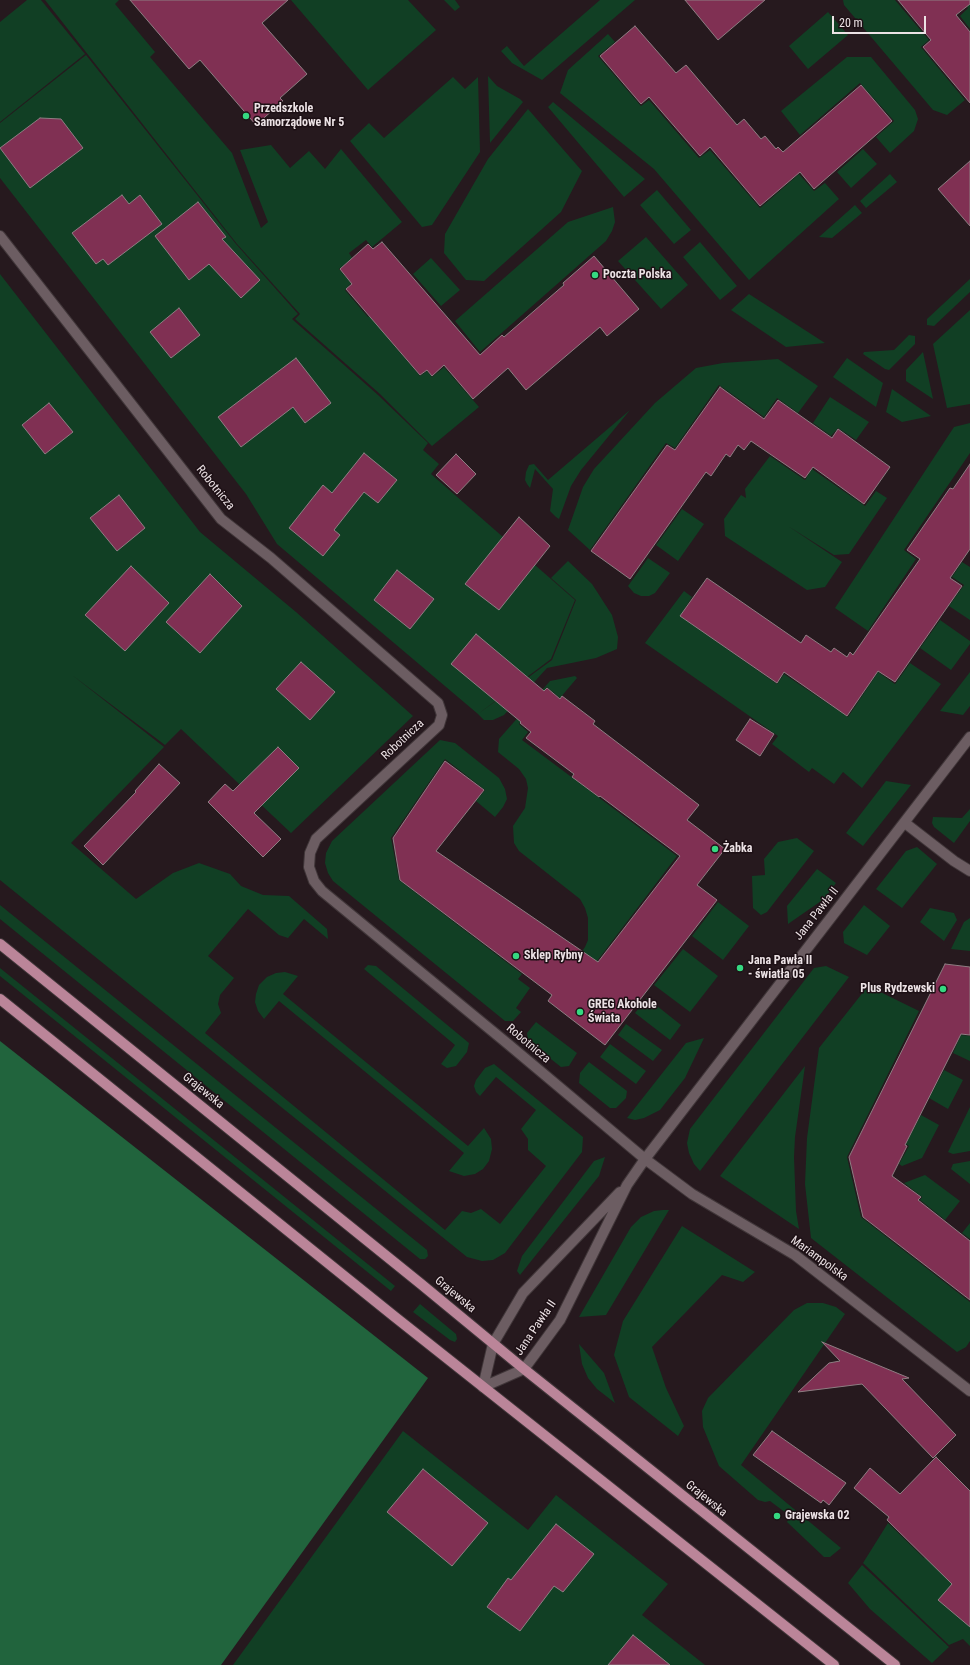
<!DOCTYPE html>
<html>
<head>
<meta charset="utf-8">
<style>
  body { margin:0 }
  #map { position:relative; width:970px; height:1665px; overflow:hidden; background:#26191e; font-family:"Roboto Condensed",sans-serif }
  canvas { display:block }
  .scale { position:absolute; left:832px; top:16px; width:94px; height:18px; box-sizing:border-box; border:2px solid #ece2e5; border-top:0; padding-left:5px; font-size:12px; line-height:14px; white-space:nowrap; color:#ece2e5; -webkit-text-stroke:3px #1d1015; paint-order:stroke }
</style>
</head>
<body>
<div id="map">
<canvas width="970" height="1665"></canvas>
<div class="scale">20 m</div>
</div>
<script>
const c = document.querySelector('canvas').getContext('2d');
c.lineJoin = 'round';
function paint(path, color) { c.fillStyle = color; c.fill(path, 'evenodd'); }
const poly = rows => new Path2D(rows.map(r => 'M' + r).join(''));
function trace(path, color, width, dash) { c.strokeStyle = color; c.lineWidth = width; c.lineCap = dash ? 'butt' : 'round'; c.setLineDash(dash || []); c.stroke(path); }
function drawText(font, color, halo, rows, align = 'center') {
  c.font = font + ' "Roboto Condensed",sans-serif'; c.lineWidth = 3; c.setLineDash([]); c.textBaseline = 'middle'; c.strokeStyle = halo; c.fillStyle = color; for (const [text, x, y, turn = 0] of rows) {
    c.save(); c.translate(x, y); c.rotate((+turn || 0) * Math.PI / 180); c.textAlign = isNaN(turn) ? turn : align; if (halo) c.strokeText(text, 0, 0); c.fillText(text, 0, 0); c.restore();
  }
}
paint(poly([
  [27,0,41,0,85,54,0,122,0,22],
  [45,0,119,0,115,4,155,52,150,57,232,153,261,228,268,222,240,150,271,145,290,168,309,151,325,169,341,149,402,222,372,247,366,240,349,253,352,258,339,269,351,283,345,290,368,317,375,311,397,336,391,342,420,376,427,371,432,377,444,367,479,407,432,446,380,394,295,319,300,314,237,244],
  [291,0,408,0,436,30,368,90],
  [444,0,455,0,460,7,455,11],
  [600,0,635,0,542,80,512,63,501,51,507,46,524,66],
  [843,0,895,0,929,40,921,47,965,100,947,115,933,110,844,5],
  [963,0,970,0,970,29,960,16,968,8],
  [828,12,848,35,808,69,789,46],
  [608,34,615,42,598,56,641,106,649,100,699,158,710,150,760,208,799,174,814,191,825,183,839,199,749,280,654,169,560,93,568,70],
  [86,55,236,244,298,314,292,319,378,395,428,443,423,450,439,464,431,474,575,600,551,659,478,714,277,544,246,494,0,178,0,123],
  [847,57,871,57,915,110,918,119,914,131,890,153,876,137,894,121,860,83,800,135,781,111],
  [488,76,497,86,520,99,523,102,490,143],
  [453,77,465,89,478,77,480,152,432,225,422,227,350,141,369,123,384,138],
  [553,102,645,179,624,197,548,107],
  [528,109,582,171,561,212,484,281,466,280,444,253,445,234,488,159],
  [863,149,877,164,851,188,837,172],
  [890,174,897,182,866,208,860,201],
  [657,190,691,230,674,244,640,205],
  [855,205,862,213,832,238,819,237],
  [613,207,615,222,612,231,606,241,480,352,455,321,568,222],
  [646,237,688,285,661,309,618,261],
  [700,242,737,286,720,300,683,257],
  [431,258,460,290,441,306,413,274],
  [0,274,200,532,296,612,413,716,291,833,181,729,165,745,72,675,164,747,71,843,136,899,173,873,199,863,230,874,241,886,263,895,289,896,327,929,328,939,304,919,288,938,279,935,248,909,208,956,234,978,220,995,218,1004,221,1013,205,1033,445,1230,462,1211,471,1213,481,1209,500,1224,546,1166,528,1150,528,1139,521,1129,536,1110,496,1077,480,1096,476,1092,474,1086,476,1080,485,1068,494,1064,583,1137,582,1152,505,1253,493,1260,482,1261,467,1257,0,880],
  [970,279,970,292,934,326,927,325,927,319],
  [749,294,825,343,786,347,731,310],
  [970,310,970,404,947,408,933,344],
  [909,335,915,336,915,344,889,370,885,369,863,354,864,352,894,350],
  [923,352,933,399,906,381,906,370],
  [847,358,883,383,876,407,833,377],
  [778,359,818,386,798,413,777,398,764,417,719,385,675,448,666,443,590,550,568,530,583,487,594,469,655,403,696,368,723,363],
  [892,389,931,416,902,422,886,412],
  [830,397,869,422,856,440,838,428,831,436,813,423],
  [630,410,581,470,571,486,559,519,556,517,550,511,553,489,535,469,530,488,527,484,525,480,526,472,529,465,534,464,548,480],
  [970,423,970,453,904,550,916,559,868,631,835,608,954,427],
  [770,456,805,480,812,469,865,506,876,491,887,498,849,554,834,555,788,526,842,562,825,587,807,590,725,536,724,519,741,495,746,498,745,489],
  [682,509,704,524,678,561,656,545],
  [648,558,670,573,655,593,649,596,641,596,634,593,628,586],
  [568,561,592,584,612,615,618,637,617,649,596,658,547,668,504,715,493,720,484,720,478,714,552,660,576,600,551,578],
  [962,562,970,567,970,620,949,606,964,585,952,577],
  [684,591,692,597,680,616,777,684,784,674,848,717,878,672,895,684,910,663,941,684,862,788,843,772,834,784,812,768,809,772,772,744,778,736,645,643],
  [940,620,970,641,970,644,951,670,920,648],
  [970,672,970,706,963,715,940,711],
  [575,676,577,678,560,698,547,687,519,724,528,732,522,740,677,856,585,977,571,967,585,947,588,940,588,918,585,908,580,899,519,851,514,843,513,826,525,808,528,788,526,779,519,769,498,752,499,739,550,681],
  [440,740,455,743,499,778,505,789,507,799,503,807,495,817,476,801,485,790,445,759,391,838,399,880,522,974,518,979,530,988,516,1008,521,1012,513,1021,505,1021,333,881,328,873,325,863,326,853,332,841],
  [886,781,911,785,863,846,846,833],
  [970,809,970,821,954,843,934,827,932,823,933,817,962,818],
  [797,838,814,851,767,912,761,915,753,908,752,876,765,875,764,859,778,842],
  [917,847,937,864,902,908,876,889,906,851],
  [817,869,836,883,824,899,788,924,787,906],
  [718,902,749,926,723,960,692,936],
  [0,905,427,1250,428,1256,425,1259,420,1259,0,919],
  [864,905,890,926,867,955,844,943,843,932],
  [930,908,954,913,957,920,944,941,920,922],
  [970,918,970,951,951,949,964,922],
  [683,949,718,976,690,1012,654,985],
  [368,965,376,966,469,1043,467,1052,456,1066,447,1068,441,1064,455,1045,364,969],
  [826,966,849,977,700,1171,694,1164,689,1153,687,1143,690,1129,814,968],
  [0,968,395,1286,391,1291,0,976],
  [285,972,298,976,283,994,468,1146,484,1128,491,1139,492,1149,489,1161,483,1169,475,1174,464,1176,449,1171,464,1153,279,1001,264,1019,258,1011,255,1002,256,994,259,985,267,977,276,973],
  [868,986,919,1011,847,1157,861,1217,970,1302,970,1341,966,1347,957,1352,811,1238,805,1184,807,1138,819,1048],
  [647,998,681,1025,670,1040,635,1013],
  [536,1022,577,1053,569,1066,561,1067,528,1041,527,1033],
  [626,1024,662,1050,653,1061,618,1035],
  [961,1035,970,1036,970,1061,953,1053],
  [704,1038,685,1078,660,1110,644,1118,635,1120,627,1118,686,1043],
  [610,1044,646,1071,636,1084,600,1057],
  [589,1062,627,1091,626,1098,616,1108,610,1108,579,1083,580,1073],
  [805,1066,795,1137,794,1157,796,1211,799,1229,720,1176],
  [944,1070,963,1080,948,1109,929,1098],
  [970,1107,970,1151,953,1154,948,1152],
  [921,1115,939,1125,922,1158,902,1166,899,1164,909,1146,906,1144],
  [605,1157,599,1176,520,1275,517,1271,522,1256,594,1161],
  [970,1161,970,1184,951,1169,953,1164],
  [925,1175,960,1201,945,1220,920,1200,922,1197,904,1183],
  [663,1210,669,1210,606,1315,579,1317,631,1227,641,1217,654,1211],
  [970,1223,970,1239,962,1233],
  [682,1226,755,1272,743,1282,722,1275,652,1347,666,1388,684,1426,678,1436,629,1397,614,1355,623,1321],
  [807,1303,823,1303,836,1307,845,1314,741,1465,841,1548,830,1557,824,1557,787,1522,790,1516,770,1501,765,1502,758,1500,719,1466,703,1427,702,1411,708,1398,794,1310],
  [420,1304,456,1334,457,1339,455,1342,450,1340,413,1312],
  [579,1344,604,1373,615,1403,597,1389,588,1378,582,1364],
  [403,1431,528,1530,556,1495,668,1584,642,1615,705,1665,233,1665],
  [966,1518,970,1522,970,1646,963,1639,949,1645,863,1563,888,1523,924,1558],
  [862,1565,949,1647,932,1663,870,1609,848,1583]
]), '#113f24');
paint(poly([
  [0,1041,428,1378,221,1665,0,1665]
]), '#21643d');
const building = poly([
  [130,0,288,0,262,23,307,74,280,98,283,101,256,125,200,60,189,69,130,0],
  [685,0,765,0,718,40,685,0],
  [898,0,970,0,970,4,956,15,970,32,970,103,923,47,931,40,898,0],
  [635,26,676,73,686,65,737,125,744,119,761,139,765,136,776,149,778,147,783,152,861,85,892,121,814,189,800,172,760,206,710,147,700,156,649,97,641,104,600,56,635,26],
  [40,118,61,119,83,148,30,188,0,148,40,118],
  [970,161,970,226,938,189,970,161],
  [122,195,129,204,140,195,162,224,108,265,103,259,96,264,72,233,122,195],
  [198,202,226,237,222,239,260,280,241,298,209,264,189,280,155,236,198,202],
  [382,242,480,355,502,335,504,337,564,285,563,283,594,256,639,309,607,336,600,327,526,390,508,368,473,399,444,365,432,376,427,370,420,375,346,289,352,284,340,269,368,244,373,249,382,242],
  [179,308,200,335,171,358,150,332,179,308],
  [296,358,331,403,305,423,293,407,241,447,218,417,296,358],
  [720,387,764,419,778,400,832,438,838,429,890,467,864,504,813,467,805,478,751,441,744,450,738,445,730,457,726,454,711,476,706,472,630,579,591,551,667,445,675,450,720,387],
  [49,403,73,432,45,454,22,425,49,403],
  [364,453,397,480,378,503,364,492,334,530,340,535,323,556,289,528,323,485,332,493,364,453],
  [456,454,476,474,457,494,436,475,456,454],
  [970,464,970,549,950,578,962,586,895,682,878,671,847,716,784,672,777,683,680,616,707,578,801,643,806,635,831,652,834,648,847,657,850,652,853,655,920,559,907,550,950,488,953,489,970,464],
  [119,495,145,528,117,551,90,518,119,495],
  [519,517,550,546,499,610,465,584,519,517],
  [131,566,169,603,125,651,85,615,131,566],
  [397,570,434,599,410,629,374,600,397,570],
  [210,574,242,606,200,653,166,622,210,574],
  [476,634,544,691,547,688,560,699,562,696,595,721,593,724,699,805,687,820,725,849,697,885,717,900,605,1045,548,1001,552,995,400,880,393,838,445,761,484,790,436,851,598,962,680,856,600,796,599,797,572,777,574,774,526,738,531,732,520,723,521,722,451,664,476,634],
  [301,662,335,692,310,720,276,689,301,662],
  [750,719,774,734,760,756,736,740,750,719],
  [278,747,299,768,254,813,281,839,263,857,208,802,225,784,233,791,278,747],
  [159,764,180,783,103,865,84,846,136,792,135,791,159,764],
  [945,964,970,967,970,1035,961,1034,905,1145,907,1146,892,1176,921,1197,918,1200,970,1241,970,1300,863,1217,849,1157,945,964],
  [822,1342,909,1378,902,1379,956,1435,933,1458,862,1384,798,1392,829,1363,840,1361,822,1342],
  [772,1431,846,1483,829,1505,823,1500,821,1503,753,1455,772,1431],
  [936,1457,970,1491,970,1627,938,1600,952,1584,887,1520,889,1517,854,1488,870,1468,900,1494,936,1457],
  [423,1469,488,1523,452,1566,387,1512,423,1469],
  [556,1524,594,1554,563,1592,554,1586,520,1631,487,1607,508,1578,511,1580,556,1524],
  [633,1635,670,1665,608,1665,633,1635]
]);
paint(building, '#803053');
trace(building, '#8e7e83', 1);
const minor = poly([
  [0,236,221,519,271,558,438,703,442,715,439,725,316,839,310,853,309,867,314,881,322,891,508,1044,645,1159,692,1194,795,1255,970,1391],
  [905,823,954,861,970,871],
  [483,1387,524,1369,560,1320,627,1185,645,1159,970,737],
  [483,1387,493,1344,523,1293,620,1192]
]);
const major = poly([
  [0,944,421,1284,524,1369,895,1665],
  [0,999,395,1317,834,1665]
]);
trace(minor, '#403639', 12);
trace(major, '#403639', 12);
trace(minor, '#6c5d62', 10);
trace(major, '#bb8599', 10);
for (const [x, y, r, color] of [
  [246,116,4,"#35d881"],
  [595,275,4,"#35d881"],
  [715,849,4,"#35d881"],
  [516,956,4,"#35d881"],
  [740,968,4,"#35d881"],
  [943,989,4,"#35d881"],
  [580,1012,4,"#35d881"],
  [777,1516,4,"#35d881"]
]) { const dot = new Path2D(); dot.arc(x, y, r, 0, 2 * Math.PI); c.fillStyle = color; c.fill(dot); trace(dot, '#1d1015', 1.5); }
drawText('bold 12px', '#ece2e5', '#1d1015', [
  ["Przedszkole",254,109],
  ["Samorządowe Nr 5",254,123],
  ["Poczta Polska",603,275],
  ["Żabka",723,849],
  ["Sklep Rybny",524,956],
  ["Jana Pawła II",748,961],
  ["- światła 05",748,975],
  ["Plus Rydzewski",935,989,"right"],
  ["GREG Akohole",588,1005],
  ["Świata",588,1019],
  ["Grajewska 02",785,1516]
], 'left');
drawText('12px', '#ece2e5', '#1d1015', [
  ["Robotnicza",215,488,51],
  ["Robotnicza",403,740,-43],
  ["Jana Pawła II",817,914,-52],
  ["Robotnicza",528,1044,40],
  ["Grajewska",203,1091,39],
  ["Mariampolska",819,1259,36],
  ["Grajewska",455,1295,40],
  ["Jana Pawła II",536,1328,-56],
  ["Grajewska",706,1499,39]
]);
</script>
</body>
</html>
